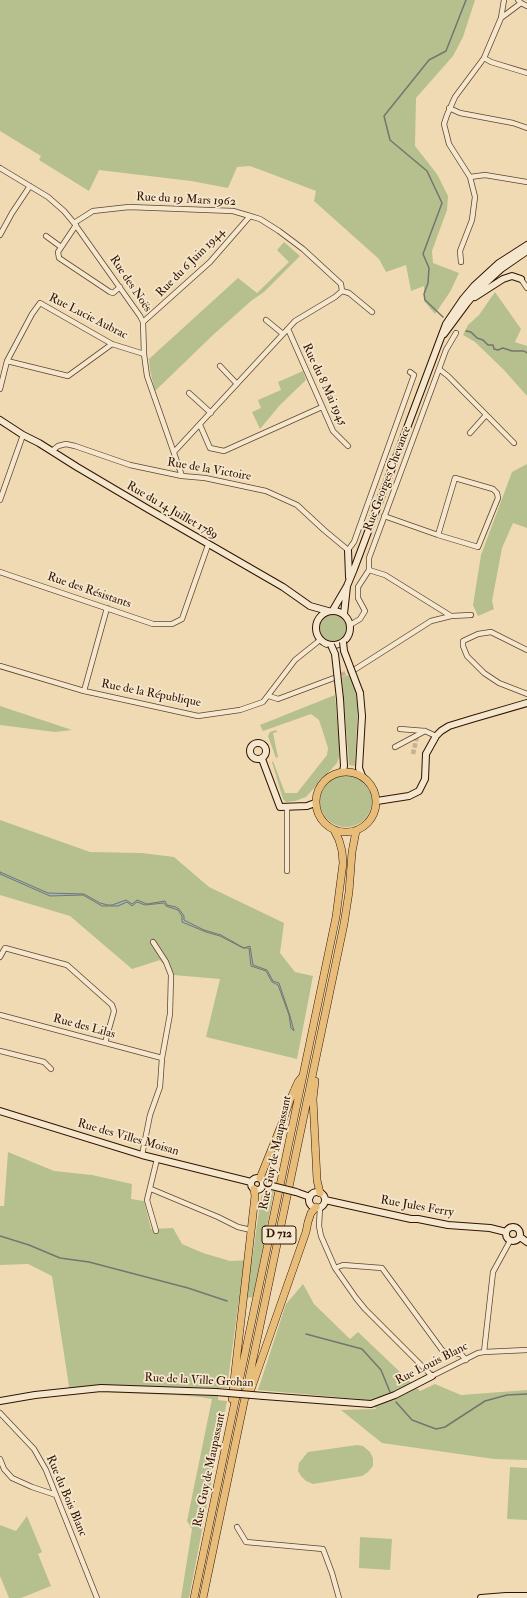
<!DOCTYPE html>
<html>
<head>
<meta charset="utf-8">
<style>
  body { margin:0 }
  canvas { display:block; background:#efdab4 }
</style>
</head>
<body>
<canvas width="527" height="1598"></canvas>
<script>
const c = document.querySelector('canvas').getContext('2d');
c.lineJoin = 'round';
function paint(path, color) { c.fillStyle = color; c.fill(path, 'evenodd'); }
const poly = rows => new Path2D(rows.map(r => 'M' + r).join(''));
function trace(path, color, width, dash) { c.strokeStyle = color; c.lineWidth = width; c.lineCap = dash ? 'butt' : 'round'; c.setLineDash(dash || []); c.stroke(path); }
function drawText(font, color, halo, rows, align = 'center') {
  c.font = font + ' "IM FELL Double Pica",serif'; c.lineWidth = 3.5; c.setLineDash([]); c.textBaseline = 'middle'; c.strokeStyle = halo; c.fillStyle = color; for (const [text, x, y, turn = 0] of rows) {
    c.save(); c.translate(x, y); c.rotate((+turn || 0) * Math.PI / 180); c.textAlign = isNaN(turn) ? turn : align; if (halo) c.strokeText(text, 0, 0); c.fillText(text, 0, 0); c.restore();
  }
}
paint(poly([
  [0,0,475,0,463,37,453,56,416,98,415,146,437,174,448,196,447,210,432,251,433,263,459,273,450,292,435,314,424,301,424,286,411,291,406,265,386,272,379,259,314,201,316,191,269,173,250,166,237,167,228,188,191,181,99,170,89,191,39,160,41,156,0,131],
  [284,242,300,256,264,292,251,301,213,335,155,391,150,370,149,359,238,278,257,293,289,262,277,250],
  [495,292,521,329,515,342,527,346,527,396,504,370,475,342,463,335,468,325,479,315],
  [303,371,306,380,280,405,260,429,252,412,261,408,258,400,281,390,278,382],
  [527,464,527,528,513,523,502,548,492,601,494,609,478,616,473,605,481,555,512,472],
  '320 628a13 13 0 1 1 26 0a13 13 0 1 1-26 0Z',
  [349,675,354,685,358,704,355,766,349,765,342,677],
  [335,695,339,742,339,757,337,763,306,797,295,801,286,802,283,799,272,762,273,761,285,793,297,793,327,755,328,748,322,729,319,720,311,714,263,731,260,725],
  [0,706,72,730,55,732,0,725],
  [276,730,277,732,273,733,278,757,276,758,268,736,270,732],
  '320 801a26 26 0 1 1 52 0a26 26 0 1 1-52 0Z',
  [0,820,90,852,142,853,174,857,209,887,284,923,280,953,295,972,313,976,297,1059,206,1037,220,979,173,975,160,960,132,969,70,916,0,895],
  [8,1152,54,1171,92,1175,132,1184,131,1199,144,1201,151,1229,173,1228,182,1244,203,1253,230,1261,252,1260,261,1196,269,1190,274,1191,253,1297,239,1299,227,1388,218,1388,218,1400,227,1401,189,1598,181,1598,192,1529,187,1521,212,1399,200,1397,173,1395,97,1392,70,1393,52,1276,28,1264,0,1265,0,1206,4,1206],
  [303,1284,314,1304,350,1339,358,1332,420,1391,435,1384,461,1395,527,1390,527,1460,494,1459,382,1443,341,1410,376,1409,369,1400,258,1390,286,1304],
  [357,1445,363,1446,370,1452,373,1458,373,1466,368,1472,362,1476,313,1484,306,1481,301,1476,298,1471,299,1463,308,1452],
  [510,1467,527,1468,527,1520,507,1519],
  [27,1516,42,1552,38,1554,51,1586,21,1598,9,1598,0,1576,0,1525,16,1531],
  [360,1537,392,1539,390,1570,359,1568]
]), '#b6c08f');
const water = poly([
  [0,872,48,893,84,894,100,903,108,905,112,905,126,900,132,904,137,900,147,904,165,901,167,905,176,907,179,909,184,916,184,920,204,930,221,935,244,948,250,946,253,965,267,970,273,981,279,983,290,1016,294,1031,291,1028,289,1015,278,985,272,982,266,971,251,966,249,948,243,948,220,936,206,932,182,922,182,916,178,910,166,906,164,903,145,905,137,902,132,906,127,902,118,906,102,906,83,895,50,896,0,874,0,872]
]);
paint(water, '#a0b7b9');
trace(water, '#74756f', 1);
trace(poly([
  [443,317,425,300,424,294,428,283,429,268,423,254,442,203,427,171,390,140,384,116,429,60,446,51,466,0],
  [466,331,471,332,477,338,483,340,488,345,493,345,494,349,498,350,503,348,512,351,524,351,527,353],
  [0,1236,29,1245,60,1258,89,1262,188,1288,227,1301],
  [306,1334,362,1349,381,1370,390,1392],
  [396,1402,412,1420,436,1429,445,1427,485,1401,507,1395,527,1394]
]), '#74756f', 1.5);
trace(poly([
  [335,677,354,670],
  [413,754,417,736]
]), '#c9b290', 4.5, [4.5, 2]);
const street = poly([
  [518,0,521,3,527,6],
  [501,18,521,3],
  [484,58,491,62,527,73],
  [449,108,460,113,513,123,527,128],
  [0,168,48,197,64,211,74,223,140,316,143,322,144,354,147,376,182,476],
  [470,177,485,175,527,182],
  [74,223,93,211,129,207,233,211,250,216,260,219,279,231,303,249,341,284,342,291],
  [76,225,58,252,59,258,110,292,113,293,120,287],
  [0,235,12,213,30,186],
  [46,236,61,247],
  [461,262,460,251,472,220,475,197,470,177,449,144,444,124,447,115,455,97,484,58,501,18,504,0],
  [521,279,527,288],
  [342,291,349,293,372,312],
  [266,320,283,334],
  [143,322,210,262,250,216],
  [288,329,333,431,348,446],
  [7,361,68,376,112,344],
  [220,366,237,384],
  [439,369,448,376,514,443],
  [0,389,7,361,32,314,40,303,112,344,144,354],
  [189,393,211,413],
  [200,425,210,448,224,451,322,407],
  [470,433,486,415],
  [52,451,58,446,66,444,75,446,130,465,182,476,205,478,266,491,297,505,324,530,348,550,354,542,414,375,410,372],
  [174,452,295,321,335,297,342,291],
  [0,500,23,435],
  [384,516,438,535,455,478,493,489,497,493,498,498,478,547,438,535],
  [369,570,385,575,451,616,471,615],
  [0,572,153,624,172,624,182,619,208,545],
  [350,625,360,619,365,611,358,598,358,587,369,570,369,558,446,350,456,333],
  [527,650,491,632,478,634,463,641,463,646,467,656,484,673,499,683,527,694],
  [0,666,84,691,198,716,240,710,263,702,295,660,320,640],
  [354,670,431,621,451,616],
  [84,691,107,608],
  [269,696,278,699,334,678],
  [400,729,425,731,436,736],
  [395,747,425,731],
  [287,807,287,871],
  [0,957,5,948,67,965,112,1005,114,1011,105,1043],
  [0,1015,162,1058],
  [0,1051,44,1062,51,1069],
  [142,1155,150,1115,160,1087,162,1058,170,1014,171,975,166,962,153,942],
  [151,1189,218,1217,238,1227,251,1230],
  [320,1207,319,1226,321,1236,335,1268,356,1298,365,1309,432,1376,478,1353,484,1352,527,1350],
  [156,1231,147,1200,157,1159],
  [335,1268,343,1265,382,1268,442,1350,447,1353,461,1354,466,1360],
  [484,1352,493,1272,510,1241],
  [0,1413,34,1449,46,1470,97,1598],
  [0,1459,4,1469,12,1478,32,1487,56,1495],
  [237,1527,246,1542,323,1549,332,1573,339,1598]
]);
const secondary = poly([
  [475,297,503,279,512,276,521,279],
  [444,334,467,303,478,290,501,269,527,251],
  [0,420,23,435,39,443,77,467,148,509,283,587,310,606,328,611],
  [348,550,349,577],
  [333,610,347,586,354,569,446,324,463,299,474,286,499,263,527,245],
  '316 628a17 17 0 1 1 34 0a17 17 0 1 1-34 0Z',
  [344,614,347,586],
  [360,693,362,716,359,768,362,776],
  [340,699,344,766,343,771],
  '250 751a8 8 0 1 1 16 0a8 8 0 1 1-16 0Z',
  [262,759,280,807,307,806,315,803],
  [377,801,409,796,419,791,425,779,426,754,436,736,441,731,449,726,472,719,527,703],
  [0,1111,142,1155,251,1182],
  '251 1184a6 6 0 1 1 12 0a6 6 0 1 1-12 0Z',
  [296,1192,310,1197],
  '309 1200a8 8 0 1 1 16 0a8 8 0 1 1-16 0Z',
  [325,1200,411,1219,418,1219,448,1225,490,1228,506,1232],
  '506 1234a7 7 0 1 1 14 0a7 7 0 1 1-14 0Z',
  [520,1237,527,1242],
  [264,1396,371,1404,395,1395,432,1376],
  [0,1401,35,1395,101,1388,216,1392],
  [481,1598,506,1596,527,1596]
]);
const primary = poly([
  '316 802a30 30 0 1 1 60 0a30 30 0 1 1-60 0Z',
  [315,1081,313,1099,317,1180,320,1193],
  [260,1178,281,1126,290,1100,298,1082,302,1077],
  [249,1395,306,1232,308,1222,311,1213,316,1207],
  [232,1399,255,1196,254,1189],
  [194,1598,336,917,343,863,342,851,339,840,334,830],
  [203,1598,344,924,349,892,352,852,356,831]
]);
trace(street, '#60452d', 6);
trace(secondary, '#311300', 8);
trace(primary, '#311300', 8);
trace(street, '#f5e7ce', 4.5);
trace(secondary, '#f5e7ce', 6);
trace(primary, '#e8bd7a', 7);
const secondaryBridge = poly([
  [343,642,344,651,360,693],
  [331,645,335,654,340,699],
  [272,1186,296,1192],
  [216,1392,264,1396]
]);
trace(secondaryBridge, '#311300', 8, []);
trace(secondaryBridge, '#f5e7ce', 6);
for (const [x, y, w] of [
  [279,1235,34]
]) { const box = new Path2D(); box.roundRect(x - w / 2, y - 9, w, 18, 3); c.fillStyle = '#f5e7ce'; c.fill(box); trace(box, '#311300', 1); }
drawText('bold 11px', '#311300', null, [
  ["D 712",279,1235]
]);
drawText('12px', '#311300', '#f5e7ce', [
  ["Rue du 19 Mars 1962",186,200,3],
  ["Rue du 6 Juin 1944",191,263,-45],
  ["Rue des Noës",130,284,56],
  ["Rue Lucie Aubrac",88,317,27],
  ["Rue du 8 Mai 1945",324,385,65],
  ["Rue de la Victoire",209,470,10],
  ["Rue Georges Chevance",388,479,-69],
  ["Rue du 14 Juillet 1789",172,511,30],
  ["Rue des Résistants",89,591,19],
  ["Rue de la République",151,694,11],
  ["Rue des Lilas",84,1027,15],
  ["Rue des Villes Moisan",128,1138,16],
  ["Rue Guy de Maupassant",276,1153,-78],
  ["Rue Jules Ferry",417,1207,10],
  ["Rue Louis Blanc",432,1364,-27],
  ["Rue de la Ville Grohan",199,1381,3],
  ["Rue Guy de Maupassant",210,1470,-78],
  ["Rue du Bois Blanc",66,1496,67]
]);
</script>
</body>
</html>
